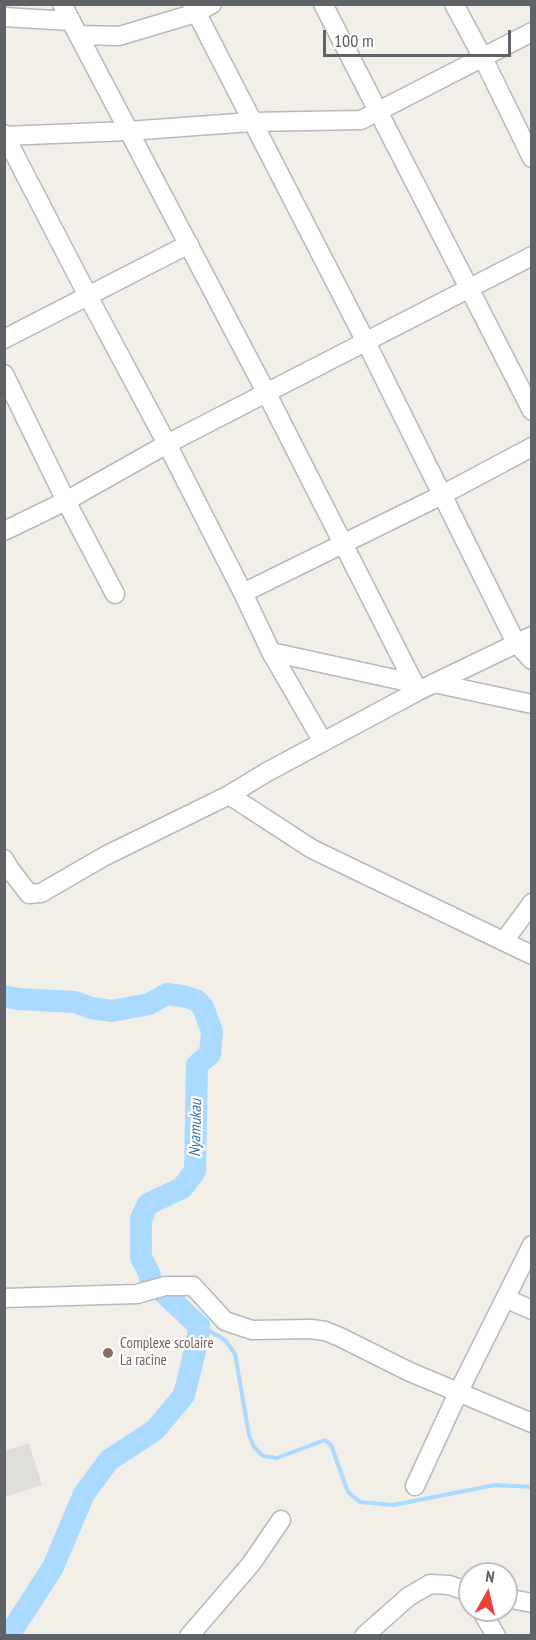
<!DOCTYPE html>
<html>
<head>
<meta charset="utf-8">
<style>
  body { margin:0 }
  #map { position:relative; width:536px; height:1640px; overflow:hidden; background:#f1efe8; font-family:"PT Sans Narrow",sans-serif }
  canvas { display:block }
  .frame { position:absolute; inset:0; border:6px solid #5f6368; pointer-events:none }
  .north { position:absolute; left:458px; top:1562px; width:60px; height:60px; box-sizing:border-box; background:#fff; border:2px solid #bfc1c3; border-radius:50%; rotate:8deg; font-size:16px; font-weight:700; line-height:24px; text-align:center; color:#5f6368 }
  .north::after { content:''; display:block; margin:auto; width:21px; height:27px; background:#ea4335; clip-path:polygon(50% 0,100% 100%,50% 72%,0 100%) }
  .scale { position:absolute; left:323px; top:30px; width:188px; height:27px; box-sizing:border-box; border:3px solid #5f6368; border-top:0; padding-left:8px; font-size:18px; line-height:21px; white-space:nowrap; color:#5f6368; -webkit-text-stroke:4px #fff; paint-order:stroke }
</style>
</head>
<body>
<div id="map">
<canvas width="536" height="1640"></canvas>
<div class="frame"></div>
<div class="north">N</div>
<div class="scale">100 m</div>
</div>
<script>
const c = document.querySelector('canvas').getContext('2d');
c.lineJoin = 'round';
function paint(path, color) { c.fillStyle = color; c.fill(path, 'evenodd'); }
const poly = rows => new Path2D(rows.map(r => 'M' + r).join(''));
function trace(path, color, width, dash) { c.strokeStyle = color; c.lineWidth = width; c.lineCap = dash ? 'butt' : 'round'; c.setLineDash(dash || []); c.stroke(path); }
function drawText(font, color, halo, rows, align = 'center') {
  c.font = font + ' "PT Sans Narrow",sans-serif'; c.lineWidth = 4.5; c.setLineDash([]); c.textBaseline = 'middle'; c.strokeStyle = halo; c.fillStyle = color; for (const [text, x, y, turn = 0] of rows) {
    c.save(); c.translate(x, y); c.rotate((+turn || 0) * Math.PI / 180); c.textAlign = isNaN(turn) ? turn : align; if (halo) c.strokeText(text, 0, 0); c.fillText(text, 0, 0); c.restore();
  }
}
paint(poly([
  [29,1443,42,1485,5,1497,5,1451]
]), '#e0deda');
trace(poly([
  [199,1326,203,1327,225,1340,235,1354,249,1435,254,1447,263,1456,277,1458,325,1440,331,1445,348,1492,360,1502,393,1505,495,1485,532,1487]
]), '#aadaff', 4);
trace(poly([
  [4,996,18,999,75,1002,91,1008,112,1011,149,1004,167,994,182,996,196,1000,203,1007,212,1031,210,1054,197,1065,195,1171,182,1188,148,1204,141,1219,141,1257,150,1275,150,1280,199,1326,197,1343,184,1395,155,1430,109,1460,84,1494,53,1567,15,1626,7,1636]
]), '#aadaff', 22);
const minor = poly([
  [62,4,267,394,418,691],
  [192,4,366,342,516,643,532,660],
  [323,4,532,411],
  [454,4,483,58,532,158],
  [4,17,70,21],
  [79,35,119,36,196,13,212,4],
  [4,134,88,296,167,444,243,593,271,652,323,742],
  [4,136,128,131,251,122,361,120,532,32],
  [4,339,189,244],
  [4,374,66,501,115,594],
  [4,531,66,501,167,444,532,256],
  [243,593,442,495,532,447],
  [271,652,413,683],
  [434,683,532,704],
  [229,795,312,849,532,955],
  [4,859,9,868,29,894,41,893,105,856,229,795,267,772,418,691,532,636],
  [504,941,532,903],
  [4,1298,137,1294,165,1286,193,1286,225,1321,252,1330,311,1329,325,1331,340,1337,410,1372,532,1423],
  [507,1299,532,1310],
  [415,1486,458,1393,532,1245],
  [506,1598,532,1603],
  [481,1610,496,1636],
  [189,1636,251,1564,281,1520],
  [364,1636,408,1597,430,1584,449,1585,470,1592]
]);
trace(minor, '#b5b8bc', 21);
trace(minor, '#fff', 18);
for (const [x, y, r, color] of [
  [108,1353,6,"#8d6e63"]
]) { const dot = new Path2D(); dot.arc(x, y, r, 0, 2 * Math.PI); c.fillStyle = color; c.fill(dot); trace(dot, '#fff', 2); }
drawText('15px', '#785e54', '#fff', [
  ["Complexe scolaire",120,1344],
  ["La racine",120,1361]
], 'left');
drawText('italic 16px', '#4174aa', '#fff', [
  ["Nyamukau",196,1128,-89]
]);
</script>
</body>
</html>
